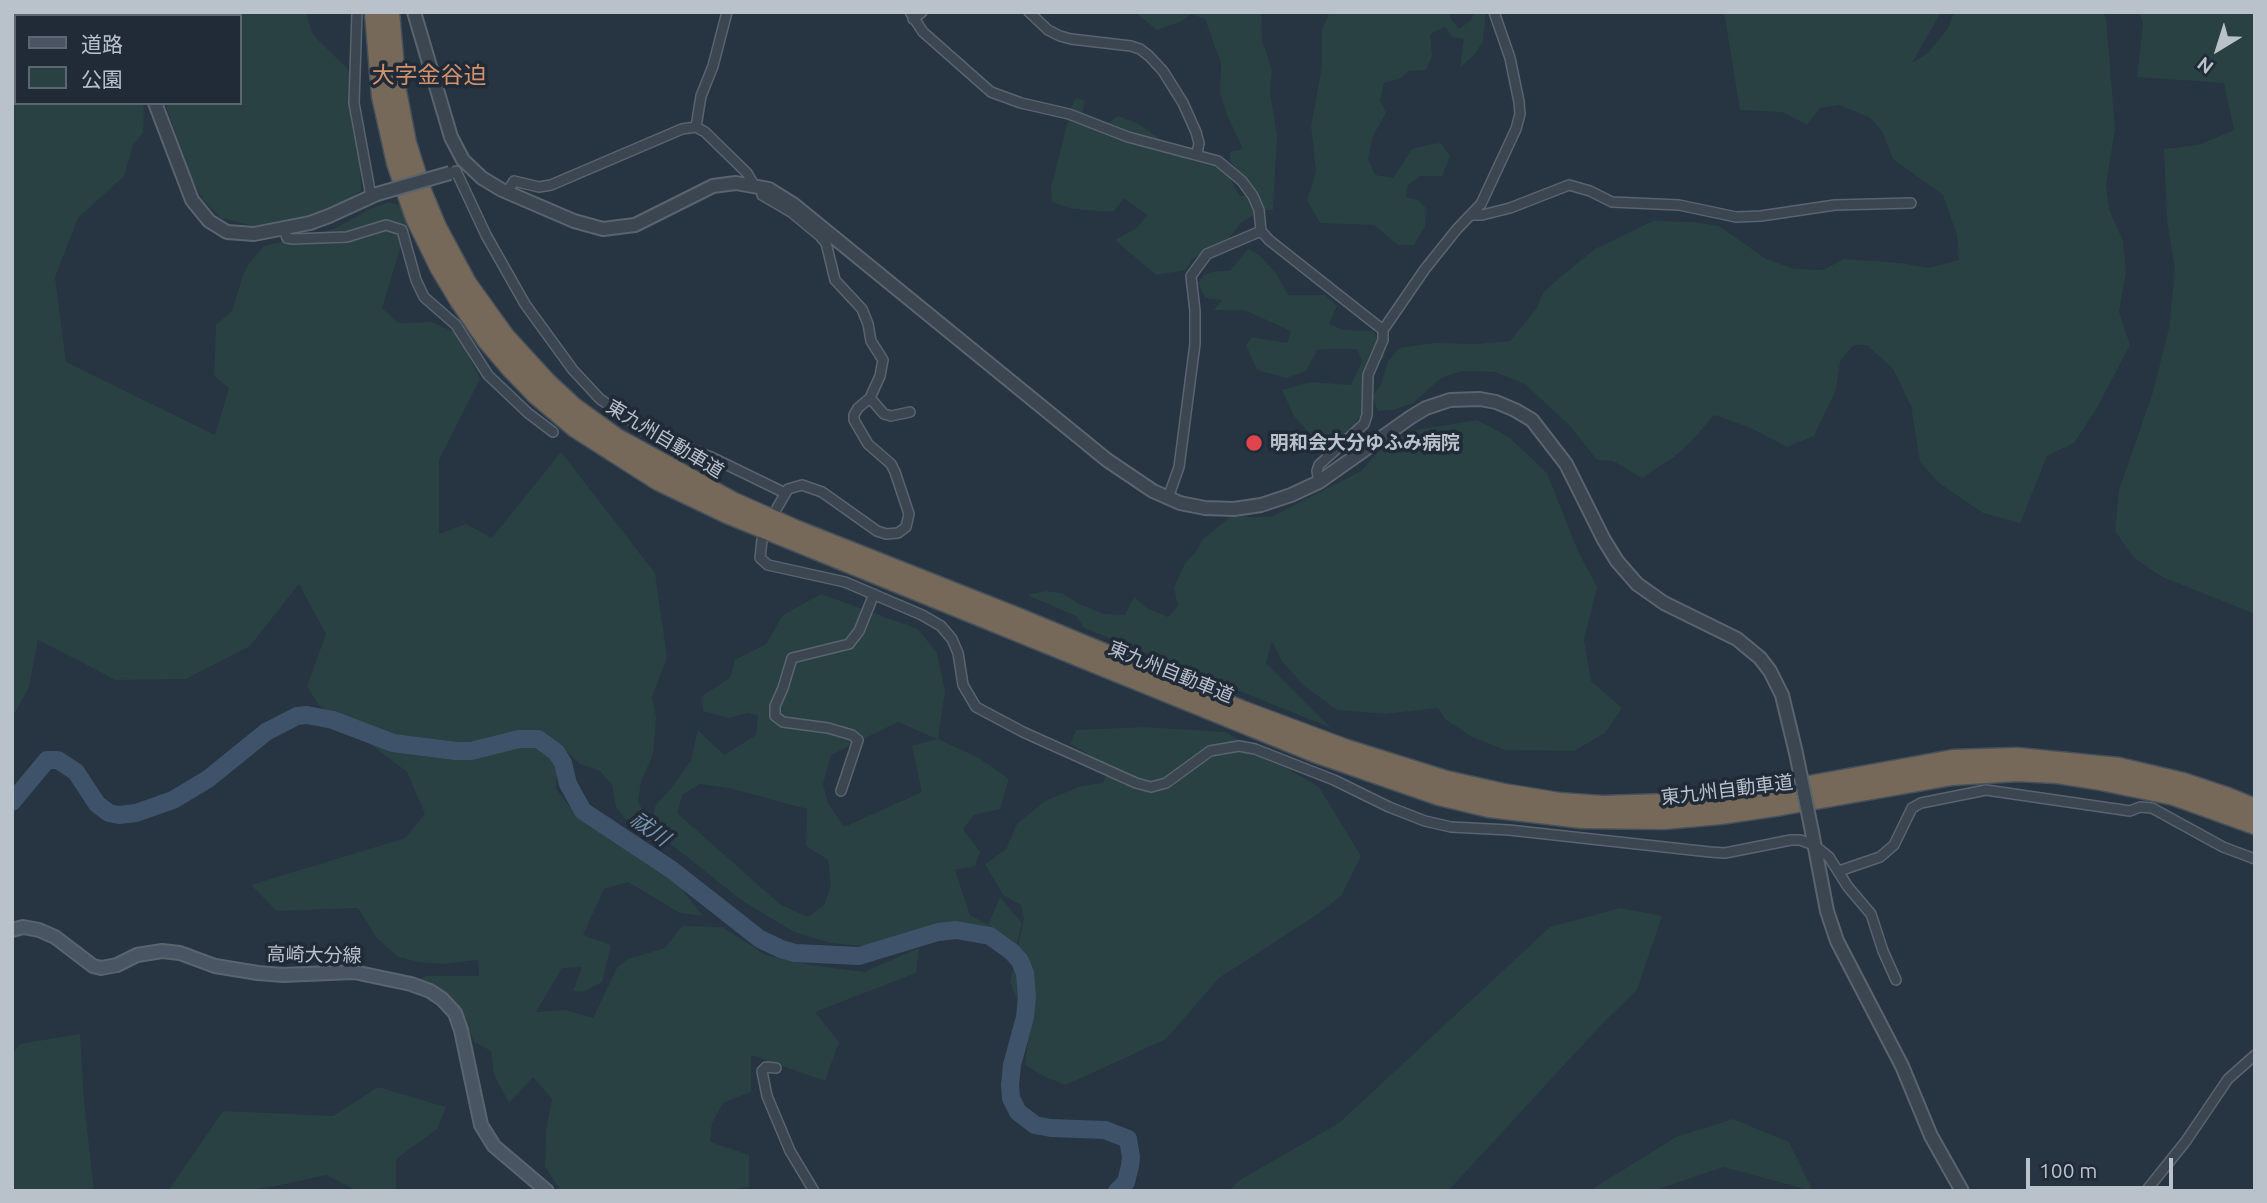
<!DOCTYPE html>
<html>
<head>
<meta charset="utf-8">
<style>
  body { margin:0 }
  #map { position:relative; width:2267px; height:1203px; overflow:hidden; background:#273442; font-family:Ubuntu,"Noto Sans JP",sans-serif }
  canvas { display:block }
  .frame { position:absolute; inset:0; border:14px solid #b9c1cb; pointer-events:none }
  .legend { position:absolute; left:14px; top:14px; width:228px; height:91px; box-sizing:border-box; background:#202b37; border:2px solid #5d6772; margin:0; padding:9px 12px; list-style:none; font-size:21px; color:#b9c1cb }
  .legend li { display:flex; align-items:center; gap:14px; height:35px }
  .legend b { width:35px; border:2px solid #5d6772 }
  .north { position:absolute; left:2183px; top:14px; width:70px; height:70px; -webkit-text-stroke:5px #202b37; paint-order:stroke; rotate:218deg; font-size:19px; font-weight:700; line-height:28px; text-align:center; color:#b9c1cb }
  .north::after { content:''; display:block; margin:auto; width:24px; height:32px; background:#b9c1cb; clip-path:polygon(50% 0,100% 100%,50% 72%,0 100%) }
  .scale { position:absolute; left:2026px; top:1158px; width:147px; height:32px; box-sizing:border-box; border:4px solid #b9c1cb; border-top:0; padding-left:9px; font-size:21px; line-height:24px; white-space:nowrap; color:#b9c1cb; -webkit-text-stroke:5px #202b37; paint-order:stroke }
</style>
</head>
<body>
<div id="map">
<canvas width="2267" height="1203"></canvas>
<div class="frame"></div>
<ul class="legend">
<li><b style="height:9px;background:#4a5564"></b>道路</li>
<li><b style="height:19px;background:#294143"></b>公園</li>
</ul>
<div class="north">N</div>
<div class="scale">100 m</div>
</div>
<script>
const c = document.querySelector('canvas').getContext('2d');
c.lineJoin = 'round';
function paint(path, color) { c.fillStyle = color; c.fill(path, 'evenodd'); }
const poly = rows => new Path2D(rows.map(r => 'M' + r).join(''));
function trace(path, color, width, dash) { c.strokeStyle = color; c.lineWidth = width; c.lineCap = dash ? 'butt' : 'round'; c.setLineDash(dash || []); c.stroke(path); }
function drawText(font, color, halo, rows, align = 'center') {
  c.font = font + ' Ubuntu,"Noto Sans JP",sans-serif'; c.lineWidth = 7; c.setLineDash([]); c.textBaseline = 'middle'; c.strokeStyle = halo; c.fillStyle = color; for (const [text, x, y, turn = 0] of rows) {
    c.save(); c.translate(x, y); c.rotate((+turn || 0) * Math.PI / 180); c.textAlign = isNaN(turn) ? turn : align; if (halo) c.strokeText(text, 0, 0); c.fillText(text, 0, 0); c.restore();
  }
}
paint(poly([
  [67,12,306,12,311,30,315,37,347,68,351,77,351,117,360,167,361,191,343,203,320,214,275,225,254,226,221,218,203,200,191,177,165,103,240,103,240,16,57,16],
  [1135,12,1261,12,1262,40,1272,70,1270,92,1277,136,1273,210,1263,210,1242,222,1229,238,1192,259,1186,270,1156,275,1115,240,1137,228,1147,215,1124,198,1113,212,1073,209,1052,202,1051,188,1072,105,1076,98,1085,101,1082,115,1108,123,1118,116,1139,124,1189,160,1225,170,1240,196,1258,195,1230,161,1230,152,1243,149,1227,115,1220,93,1221,63,1205,19,1191,14,1180,22,1157,30],
  [1330,12,1450,12,1450,18,1459,29,1471,20,1474,12,1486,12,1483,41,1475,54,1460,68,1464,39,1452,37,1445,27,1430,34,1432,56,1426,70,1409,71,1401,78,1384,83,1380,100,1386,113,1373,136,1368,159,1375,175,1393,178,1412,149,1431,144,1441,143,1450,156,1442,176,1420,176,1408,185,1406,197,1418,200,1426,208,1425,226,1414,245,1398,245,1374,225,1320,223,1307,200,1316,172,1311,126,1322,66,1322,29],
  [1724,12,1941,12,1912,63,1929,52,1948,28,1954,12,2102,12,2106,18,2115,129,2106,185,2109,209,2123,241,2126,272,2119,312,2130,345,2098,406,2074,443,2047,456,2020,523,1983,513,1939,483,1920,462,1911,406,1893,369,1867,345,1854,345,1840,361,1836,390,1814,436,1787,447,1751,428,1714,415,1691,442,1674,457,1642,478,1613,461,1597,460,1570,426,1525,384,1495,372,1462,371,1441,378,1413,403,1393,410,1378,411,1372,396,1380,387,1388,361,1400,348,1434,343,1477,344,1510,341,1536,309,1543,293,1559,278,1595,249,1653,221,1694,222,1719,226,1766,259,1794,269,1823,270,1844,259,1902,263,1928,268,1959,260,1957,235,1943,195,1893,159,1882,131,1869,117,1839,105,1820,108,1807,125,1782,112,1740,110],
  [2139,12,2255,12,2255,614,2162,577,2133,557,2115,531,2119,490,2153,392,2169,328,2175,270,2167,220,2164,149,2199,145,2234,130,2224,83,2137,77,2143,24],
  [12,67,16,67,16,103,142,103,144,108,143,133,133,145,124,176,78,218,55,277,66,362,215,435,229,388,214,376,216,325,232,311,243,275,250,262,264,246,334,229,370,209,389,202,402,206,408,223,382,308,398,323,431,322,457,333,480,379,439,460,439,534,466,524,492,538,561,452,655,573,667,657,652,697,656,718,653,754,641,782,638,801,643,811,639,821,627,821,616,807,612,785,600,771,580,764,567,752,557,771,556,789,571,808,677,883,703,916,680,913,628,882,604,889,583,935,611,945,602,982,583,992,573,991,582,967,562,968,536,1012,565,1010,593,1018,617,968,628,959,665,948,682,926,722,927,766,955,811,965,864,972,919,948,916,973,815,1012,839,1042,825,1081,751,1055,751,1092,723,1103,712,1123,710,1142,749,1155,749,1187,722,1191,561,1191,545,1167,546,1130,552,1099,533,1077,509,1103,494,1075,491,1051,474,1042,465,1018,443,993,418,980,427,976,479,976,478,960,442,964,419,962,398,957,376,937,358,908,277,911,251,885,405,838,425,814,407,772,318,704,307,686,326,634,299,584,250,646,186,679,116,680,38,640,29,687,12,718],
  [1248,249,1259,255,1276,273,1288,295,1325,295,1337,306,1329,324,1344,330,1373,331,1384,350,1385,357,1370,371,1362,411,1357,421,1352,429,1324,450,1294,416,1282,390,1311,382,1351,385,1362,361,1357,349,1331,349,1317,350,1306,371,1286,378,1257,370,1246,345,1252,337,1287,343,1291,331,1244,310,1214,310,1222,300,1205,298,1198,283,1204,275,1217,271,1230,271],
  [1477,420,1509,437,1547,473,1578,551,1597,587,1584,640,1591,681,1622,708,1605,733,1574,751,1505,750,1472,737,1445,719,1438,708,1385,714,1337,710,1304,686,1282,661,1272,641,1266,663,1331,728,1084,628,1076,616,1027,595,1046,591,1064,594,1079,604,1104,614,1125,615,1134,597,1147,608,1168,617,1178,606,1174,588,1184,565,1197,550,1203,539,1230,517,1271,517,1361,471,1381,449,1410,431],
  [821,594,918,629,937,653,945,691,938,739,979,758,1009,779,1000,809,974,815,963,829,980,852,975,866,955,870,970,915,988,925,1000,897,1022,923,1012,963,976,928,917,930,892,941,863,946,831,943,794,932,741,900,652,829,655,806,673,786,691,760,698,730,724,755,756,735,758,716,748,713,729,718,703,711,702,696,730,678,735,660,766,644,783,615],
  [898,722,937,739,912,746,922,792,844,827,828,803,823,784,831,755],
  [700,784,729,788,807,809,806,846,828,860,831,885,824,905,808,917,781,905,677,813,683,794],
  [1144,727,1225,732,1319,787,1361,856,1341,896,1315,916,1219,978,1166,1039,1066,1085,1045,1077,1025,1065,1029,1031,1010,982,1024,919,1021,905,1003,895,985,864,1006,849,1017,824,1045,801,1081,786,1103,783,1109,766,1070,744,1076,730],
  [1620,908,1662,916,1637,990,1601,1025,1448,1191,1229,1191,1238,1181,1339,1123,1550,927],
  [80,1034,84,1101,94,1191,12,1191,12,1055,20,1044],
  [378,1087,446,1107,437,1129,396,1159,396,1191,358,1191,326,1175,272,1187,239,1191,168,1191,223,1111,333,1116],
  [1733,1119,1789,1142,1813,1191,1723,1167,1653,1191,1589,1191,1676,1137]
]), '#294143');
trace(poly([
  [12,802,47,760,58,760,76,772,97,804,109,813,119,815,136,813,173,800,208,779,266,732,297,716,307,715,333,720,393,743,456,751,471,751,519,739,538,739,556,752,563,763,568,784,583,811,672,870,760,939,781,949,795,953,859,956,938,932,956,930,990,936,1012,952,1020,961,1025,973,1027,997,1025,1017,1012,1065,1010,1085,1011,1098,1018,1112,1035,1125,1051,1128,1105,1130,1128,1139,1131,1157,1130,1166,1126,1182,1117,1191]
]), '#3e536a', 18);
const minor = poly([
  [357,12,354,103,371,196],
  [910,12,923,32,991,92,1021,103,1069,114,1128,137,1218,161,1242,181,1253,196,1259,210,1261,231,1207,254,1191,276,1195,311,1195,344,1179,467,1168,498],
  [1029,12,1048,30,1060,36,1071,39,1131,46,1140,49,1149,56,1163,71,1183,103,1196,132,1199,143,1197,154],
  [913,19,922,12],
  [696,127,701,96,713,66,727,12],
  [456,171,486,235,525,304,573,370,600,399,643,429,711,457,785,493],
  [762,187,762,195,791,212,820,236,826,243,835,280,862,309,868,324,871,341,883,360,880,376,870,398,884,414,891,416,910,412],
  [507,192,514,181,539,187,551,185,682,129,696,127,705,132,747,173,754,185],
  [1472,215,1482,215,1510,208,1569,185,1590,191,1612,202,1679,205,1736,217,1761,216,1835,205,1911,203],
  [284,229,287,238,293,239,347,237,386,225,402,230,416,280,424,297,456,325,488,375,528,413,553,432],
  [1261,231,1269,240,1383,330,1425,269,1457,229,1481,204,1516,129,1520,114,1519,102,1510,58,1494,12],
  [1319,482,1317,471,1319,465,1364,424,1367,415,1368,375,1383,340,1383,330],
  [777,508,788,489,802,485,822,492,877,531,886,534,898,533,906,527,909,514,895,472,891,464,868,444,854,420,854,415,858,408,870,398],
  [762,540,760,558,768,565,845,582,922,615,941,626,952,639,958,653,963,685,976,707,1023,732,1136,783,1151,787,1166,783,1210,751,1239,746,1255,749,1334,780,1389,807,1425,821,1451,827,1509,830,1710,852,1725,853,1791,840,1800,840,1814,845,1829,857,1848,887,1871,914,1883,951,1896,980],
  [841,791,858,740,852,735,828,728,783,722,775,716,775,706,783,688,792,658,849,644,859,631,874,594],
  [1839,871,1880,857,1894,845,1912,808,1921,803,1986,790,2130,811,2140,807,2152,808,2223,847,2255,859],
  [776,1068,766,1067,762,1071,767,1096,790,1151,814,1191],
  [2146,1191,2186,1141,2228,1079,2255,1055]
]);
const tertiary = poly([
  [414,12,451,137,463,160,482,178,502,190,574,221,603,229,635,225,713,186,736,183,769,189,793,204,1107,460,1153,491,1180,503,1205,508,1234,509,1261,505,1291,495,1319,482,1411,417,1426,408,1450,400,1480,399,1496,402,1515,410,1532,420,1566,464,1604,540,1617,561,1637,584,1664,603,1737,639,1760,658,1770,671,1782,695,1796,753],
  [12,44,16,44],
  [155,103,192,200,209,221,227,232,254,234,310,223,329,216,377,194],
  [1812,832,1827,911,1837,941,1902,1066,1931,1136,1962,1191]
]);
const secondary = poly([
  [12,930,23,927,39,930,55,937,93,966,101,968,117,965,137,955,162,951,180,953,215,966,258,973,283,975,354,972,411,984,430,991,442,999,455,1013,461,1030,481,1125,494,1146,547,1191]
]);
const motorway = poly([
  [374,12,381,96,396,163,415,218,439,267,460,302,487,341,510,368,536,395,575,428,658,481,727,514,1315,753,1439,796,1489,808,1582,819,1664,820,1720,815,1781,806,1952,776,2017,772,2057,774,2096,780,2174,796,2255,825],
  [390,12,397,91,407,143,422,191,437,227,467,283,505,336,547,382,574,407,617,438,732,501,795,529,1020,618,1242,710,1344,748,1446,780,1504,793,1559,802,1602,805,1667,803,1776,791,1953,759,2017,757,2119,767,2183,782,2228,797,2255,808]
]);
trace(minor, '#5a646f', 12);
trace(tertiary, '#5a646f', 16);
trace(secondary, '#5a646f', 16);
trace(motorway, '#46515c', 21);
trace(minor, '#3c4651', 9);
trace(tertiary, '#3c4651', 12);
trace(secondary, '#4a5564', 12);
trace(motorway, '#776959', 18);
const tertiaryBridge = poly([
  [377,194,450,173],
  [1796,753,1812,832]
]);
trace(tertiaryBridge, '#5a646f', 16, []);
trace(tertiaryBridge, '#3c4651', 12);
for (const [x, y, r, color] of [
  [1254,443,9,"#e0444e"]
]) { const dot = new Path2D(); dot.arc(x, y, r, 0, 2 * Math.PI); c.fillStyle = color; c.fill(dot); trace(dot, '#202b37', 2.5); }
drawText('19px', '#b9c1cb', '#202b37', [
  ["東九州自動車道",665,439,31],
  ["東九州自動車道",1171,672,22],
  ["東九州自動車道",1727,790,-7],
  ["高崎大分線",314,955,1]
]);
drawText('bold 19px', '#b9c1cb', '#202b37', [
  ["明和会大分ゆふみ病院",1270,443]
], 'left');
drawText('italic 21px', '#7a94ad', '#202b37', [
  ["祓川",650,829,35]
]);
drawText('23px', '#d4926c', '#202b37', [
  ["大字金谷迫",429,75]
]);
</script>
</body>
</html>
